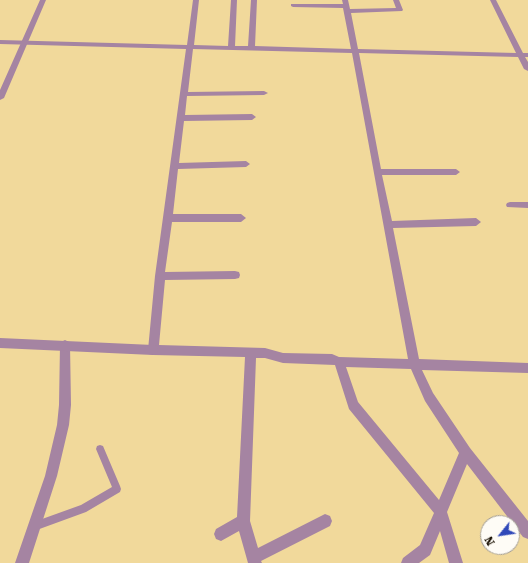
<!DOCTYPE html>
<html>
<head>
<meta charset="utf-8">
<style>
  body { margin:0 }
  #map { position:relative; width:528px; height:563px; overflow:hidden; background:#f1d99b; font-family:"Roboto Serif",serif }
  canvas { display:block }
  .north { position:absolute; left:480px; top:515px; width:40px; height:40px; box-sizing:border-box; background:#fefcf6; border:1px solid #a29d94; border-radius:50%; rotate:240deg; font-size:11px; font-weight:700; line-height:16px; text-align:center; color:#170e00 }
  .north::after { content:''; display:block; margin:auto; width:14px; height:18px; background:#2f48b9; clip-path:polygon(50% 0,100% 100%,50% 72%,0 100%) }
</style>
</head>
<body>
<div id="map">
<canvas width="528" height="563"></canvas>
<div class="north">N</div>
</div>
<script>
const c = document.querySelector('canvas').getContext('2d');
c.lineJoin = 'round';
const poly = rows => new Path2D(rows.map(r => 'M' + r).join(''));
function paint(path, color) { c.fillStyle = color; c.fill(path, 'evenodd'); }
paint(poly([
  [100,445,103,446,120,486,121,489,120,492,86,512,34,531,31,529,29,526,31,523,81,505,112,487,96,449,97,446,100,445]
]), '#a584a2');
paint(poly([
  [193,0,199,0,194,45,228,46,231,0,237,0,235,46,248,46,251,0,257,0,255,46,351,49,343,8,293,7,291,6,291,4,343,4,342,0,348,0,350,9,396,8,393,0,399,0,403,10,402,11,351,13,358,49,516,53,490,0,496,0,523,53,528,53,528,57,525,57,528,62,528,71,524,69,518,57,359,53,381,169,456,169,460,172,456,175,382,175,392,221,476,218,481,222,476,226,393,228,419,359,528,363,528,373,422,370,433,393,470,448,528,521,528,539,523,537,467,464,447,512,463,563,449,563,440,531,430,555,419,563,401,563,403,558,420,545,434,513,349,409,335,365,283,363,265,358,256,358,250,521,258,548,325,514,330,516,332,521,330,526,261,561,262,563,248,563,239,531,221,541,216,539,214,534,216,529,237,517,245,357,153,355,149,354,148,350,155,276,186,49,0,44,0,40,187,45,193,0],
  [193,49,352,53,408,359,339,357,332,354,283,353,265,348,159,345,165,280,235,279,239,278,240,275,239,272,235,271,165,272,172,222,241,222,246,218,241,214,173,214,178,169,246,167,250,164,246,161,179,163,184,121,252,120,256,117,252,114,185,115,187,96,264,95,268,93,264,91,188,92,193,49],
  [346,367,411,369,425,401,459,453,439,500,358,402,346,367],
  [510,202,528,202,528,208,507,207,506,205,507,203,510,202],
  [65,340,69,342,70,345,71,405,69,425,57,476,29,563,15,563,45,476,57,425,59,405,60,345,61,342,65,340]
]), '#a584a2');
paint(poly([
  [40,0,46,0,4,98,0,100,0,90,40,0],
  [0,338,153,345,157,346,158,350,157,354,153,355,0,348,0,338]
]), '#a584a2');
</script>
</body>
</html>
